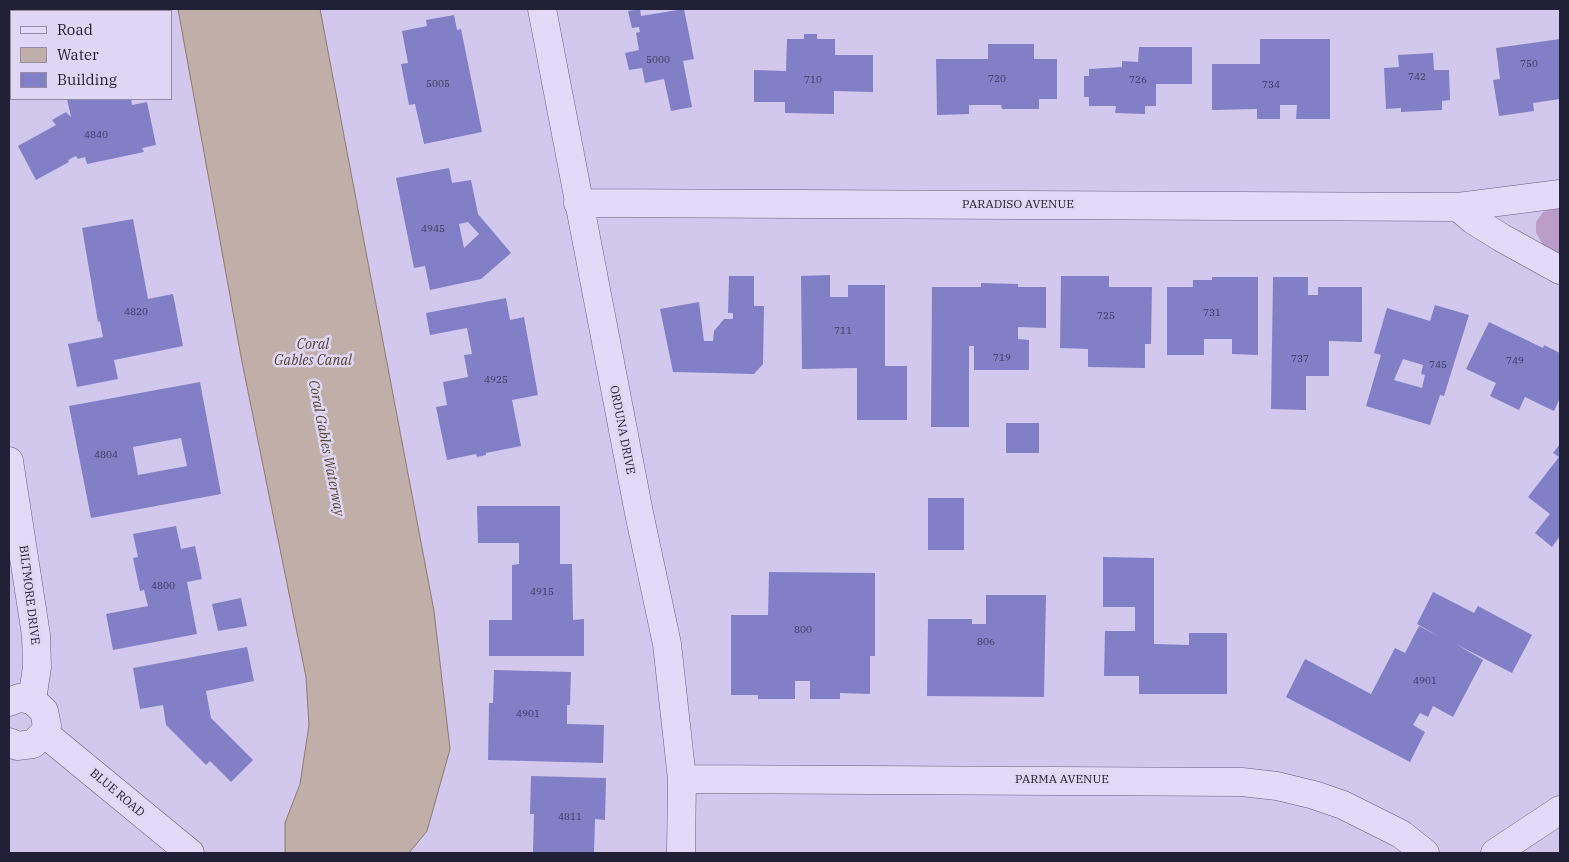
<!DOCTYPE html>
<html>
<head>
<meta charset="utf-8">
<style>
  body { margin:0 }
  #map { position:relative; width:1569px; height:862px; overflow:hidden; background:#d2c7ec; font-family:"IBM Plex Serif",serif }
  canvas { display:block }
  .frame { position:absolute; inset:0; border:10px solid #222037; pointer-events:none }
  .legend { position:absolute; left:10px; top:10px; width:162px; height:90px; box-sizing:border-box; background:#dfd6f3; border:1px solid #938da8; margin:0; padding:6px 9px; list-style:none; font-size:15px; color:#222037 }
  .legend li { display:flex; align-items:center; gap:10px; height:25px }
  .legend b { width:25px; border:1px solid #938da8 }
</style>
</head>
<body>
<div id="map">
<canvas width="1569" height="862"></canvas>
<div class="frame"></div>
<ul class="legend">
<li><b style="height:6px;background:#e3daf7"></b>Road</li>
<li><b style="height:14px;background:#c0afa8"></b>Water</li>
<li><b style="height:14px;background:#8180c7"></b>Building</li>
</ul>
</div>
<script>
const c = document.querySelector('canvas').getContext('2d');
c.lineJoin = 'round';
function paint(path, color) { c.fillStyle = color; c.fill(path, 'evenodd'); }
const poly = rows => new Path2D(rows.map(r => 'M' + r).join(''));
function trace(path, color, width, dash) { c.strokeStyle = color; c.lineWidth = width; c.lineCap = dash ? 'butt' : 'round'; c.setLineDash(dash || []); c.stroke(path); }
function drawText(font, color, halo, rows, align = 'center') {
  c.font = font + ' "IBM Plex Serif",serif'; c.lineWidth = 5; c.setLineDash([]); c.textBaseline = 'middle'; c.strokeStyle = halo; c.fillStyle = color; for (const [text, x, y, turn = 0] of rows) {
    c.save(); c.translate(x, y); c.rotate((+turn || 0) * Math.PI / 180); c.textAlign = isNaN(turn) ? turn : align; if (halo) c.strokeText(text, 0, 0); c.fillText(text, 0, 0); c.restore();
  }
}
paint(poly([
  [1560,205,1560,256,1544,246,1536,233,1536,222,1543,212]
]), '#bc9cc9');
const water = poly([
  [178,9,320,9,434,611,450,749,427,831,409,853,285,853,285,823,300,784,309,725,306,677,242,362,178,9]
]);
paint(water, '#c0afa8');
trace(water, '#8e7a6f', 1);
paint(poly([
  [49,9,113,9,114,11,49,11],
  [640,9,641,16,684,9,694,59,683,61,692,107,671,111,664,79,645,83,642,68,629,70,625,53,639,50,636,33,640,32,639,27,632,28,628,11],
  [454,15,457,30,461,29,482,132,424,144,415,104,409,105,401,64,408,63,402,31,427,26,426,20],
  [804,34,817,34,817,39,835,39,835,55,873,55,873,92,834,91,834,114,785,113,785,102,754,102,754,70,786,71,787,39,804,39],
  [1260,39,1330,39,1330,119,1296,119,1297,105,1280,105,1280,119,1257,119,1257,109,1212,110,1212,64,1260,64],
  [1560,39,1560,99,1533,103,1534,111,1499,116,1493,80,1500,79,1496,48],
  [988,44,1034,44,1034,59,1057,59,1057,99,1039,99,1039,109,1002,109,1001,105,969,105,969,114,937,115,936,59,988,59],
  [1139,47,1192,47,1192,84,1156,84,1156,106,1145,106,1145,114,1115,113,1116,106,1089,106,1089,97,1084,97,1084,76,1089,76,1089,69,1122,67,1122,61,1138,62],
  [1433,53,1434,70,1449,70,1450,100,1442,101,1442,110,1401,112,1401,108,1386,109,1384,68,1399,67,1398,55],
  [67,99,131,99,132,105,147,102,156,145,142,148,144,152,87,164,85,157,78,159,76,156,68,160,69,162,36,180,18,146,56,125,52,120,66,112,71,117],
  [449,168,452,183,471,180,478,214,511,253,481,279,430,290,425,266,414,268,396,178],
  [468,222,479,234,464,248,459,224],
  [133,219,148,299,173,294,183,346,114,360,118,379,77,387,68,344,103,337,100,321,98,322,82,228],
  [830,275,830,297,848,297,848,285,885,285,885,366,907,366,907,420,857,420,857,368,802,369,801,276],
  [729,276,754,276,754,306,764,306,763,364,754,374,673,372,660,309,699,302,704,341,713,341,714,331,724,319,733,319,733,313,728,313],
  [1061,276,1109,276,1109,287,1152,287,1151,344,1145,344,1145,368,1088,367,1088,349,1060,348],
  [1212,277,1258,277,1258,355,1232,354,1232,339,1204,339,1204,355,1167,355,1167,287,1193,287,1193,280,1212,280],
  [1273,277,1308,277,1308,295,1318,295,1318,287,1362,287,1362,342,1329,341,1329,376,1306,376,1306,410,1271,409],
  [981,283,1018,284,1018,287,1046,287,1046,328,1018,327,1018,339,1029,340,1029,370,974,370,974,346,969,346,969,427,931,427,932,287,981,287],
  [506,298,510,320,524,317,538,395,512,400,521,446,486,453,486,455,477,457,476,454,447,460,436,407,447,405,443,382,468,377,464,355,472,354,467,328,430,335,426,313],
  [1435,305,1469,315,1444,396,1440,395,1430,425,1366,406,1381,355,1374,353,1387,308,1430,321],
  [1403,359,1423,365,1421,374,1425,375,1422,388,1394,380],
  [1489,322,1543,348,1544,345,1560,353,1560,398,1554,411,1525,397,1519,410,1490,396,1496,383,1466,369],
  [200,382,221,494,91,518,69,406],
  [181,438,187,466,138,475,133,447],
  [1006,423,1039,423,1039,453,1006,453],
  [1560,444,1560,536,1552,547,1535,533,1550,514,1528,497,1559,457,1553,453],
  [928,498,964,498,964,550,928,550],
  [477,506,560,506,560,564,572,564,573,620,584,619,584,656,489,656,489,620,512,620,512,565,519,564,519,543,478,543],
  [176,526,181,549,195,546,202,579,187,582,197,634,113,650,106,614,148,606,144,590,140,591,133,558,138,557,133,534],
  [1103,557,1154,558,1154,644,1189,645,1189,633,1227,633,1227,694,1139,694,1139,676,1104,676,1105,631,1135,631,1135,607,1103,607],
  [769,572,875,573,875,656,870,656,870,694,840,693,840,699,810,699,810,681,795,681,795,699,758,699,758,695,731,695,731,615,768,615],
  [1433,592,1474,613,1478,606,1532,635,1512,673,1456,644,1483,660,1453,717,1433,706,1428,717,1420,713,1413,725,1425,732,1410,762,1286,697,1305,659,1371,694,1395,648,1405,653,1419,626,1440,637,1417,624],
  [986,595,1046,595,1044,697,927,696,928,619,972,619,972,624,986,624],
  [241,598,247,626,218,631,212,604],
  [247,647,254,681,206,691,211,718,253,760,231,782,210,761,206,765,166,725,163,705,140,709,133,668],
  [494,670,571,672,570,705,567,705,567,724,604,725,603,763,488,760,489,703,493,703],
  [531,776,606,778,605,820,595,819,594,853,533,852,534,814,530,814]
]), '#8180c7');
const minor = poly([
  [542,9,639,513,667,644,682,779,681,853],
  [578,203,1458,207,1560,194],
  [1458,207,1473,220,1502,238,1560,270],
  [9,461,36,635,37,667,32,700],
  [682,779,1242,782,1277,786,1314,795,1343,805,1401,834,1425,853]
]);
const tertiary = poly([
  [9,702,19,698,32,700,44,711,47,726,44,733,33,744,17,746,9,742],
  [44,733,190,853],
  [1495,853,1560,810]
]);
trace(minor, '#635e86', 29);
trace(tertiary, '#635e86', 29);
trace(minor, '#e3daf7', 28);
trace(tertiary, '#e3daf7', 28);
drawText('10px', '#3a385b', null, [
  ["5000",658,60],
  ["750",1529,64],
  ["742",1417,77],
  ["720",997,79],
  ["710",813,80],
  ["726",1138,80],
  ["5005",438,84],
  ["734",1271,85],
  ["4840",96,135],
  ["4945",433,229],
  ["4820",136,312],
  ["731",1212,313],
  ["725",1106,316],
  ["711",843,331],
  ["719",1002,358],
  ["737",1300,359],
  ["749",1515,361],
  ["745",1438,365],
  ["4925",496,380],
  ["4804",106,455],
  ["4800",163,586],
  ["4915",542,592],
  ["800",803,630],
  ["806",986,642],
  ["4901",1425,681],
  ["4901",528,714],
  ["4811",570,817]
]);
drawText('12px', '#222037', '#dfd6f3', [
  ["PARADISO AVENUE",1018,205],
  ["ORDUNA DRIVE",622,430,79],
  ["BILTMORE DRIVE",29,595,83],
  ["PARMA AVENUE",1062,780],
  ["BLUE ROAD",117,793,40]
]);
drawText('italic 14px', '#564531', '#dfd6f3', [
  ["Coral",313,345],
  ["Gables Canal",313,361],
  ["Coral Gables Waterway",326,448,79]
]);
</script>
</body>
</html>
